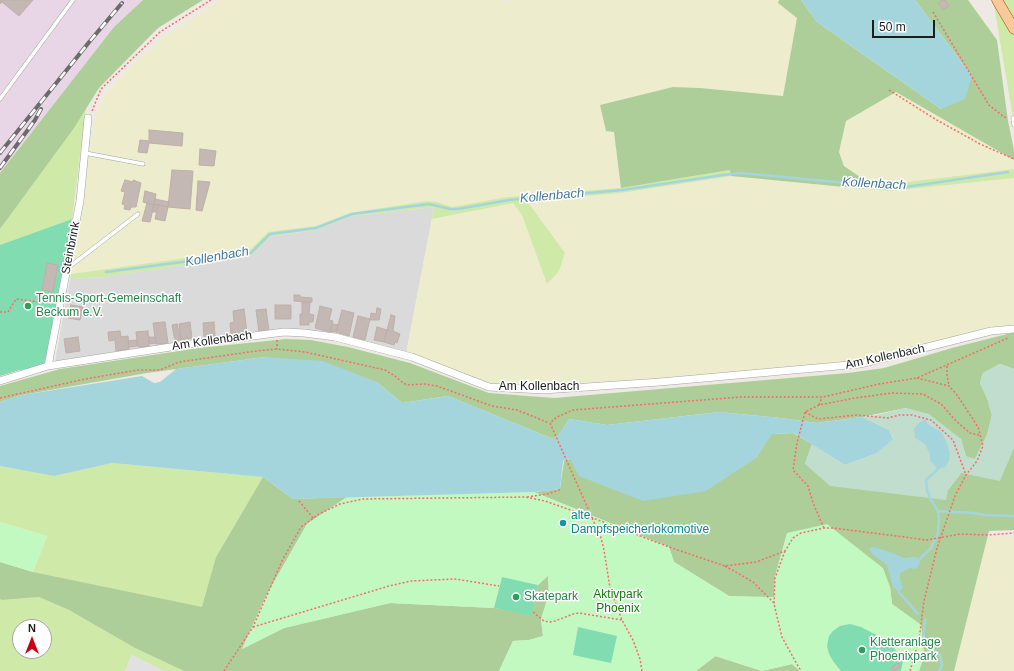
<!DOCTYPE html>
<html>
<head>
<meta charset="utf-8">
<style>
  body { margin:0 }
  #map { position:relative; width:1014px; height:671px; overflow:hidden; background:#eeeae3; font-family:Arial,sans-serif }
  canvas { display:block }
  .north { position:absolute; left:12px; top:619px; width:40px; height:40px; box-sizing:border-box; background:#fff; border:1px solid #a5a5a5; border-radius:50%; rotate:0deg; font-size:11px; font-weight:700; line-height:16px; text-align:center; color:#1d1d1d }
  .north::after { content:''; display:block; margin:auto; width:14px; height:18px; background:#c90115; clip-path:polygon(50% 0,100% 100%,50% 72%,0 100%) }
  .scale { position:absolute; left:872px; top:20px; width:63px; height:18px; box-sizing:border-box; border:2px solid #1d1d1d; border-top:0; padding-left:5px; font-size:12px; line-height:14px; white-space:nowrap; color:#1d1d1d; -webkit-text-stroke:3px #fff; paint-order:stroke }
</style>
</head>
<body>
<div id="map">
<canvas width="1014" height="671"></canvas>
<div class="north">N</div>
<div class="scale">50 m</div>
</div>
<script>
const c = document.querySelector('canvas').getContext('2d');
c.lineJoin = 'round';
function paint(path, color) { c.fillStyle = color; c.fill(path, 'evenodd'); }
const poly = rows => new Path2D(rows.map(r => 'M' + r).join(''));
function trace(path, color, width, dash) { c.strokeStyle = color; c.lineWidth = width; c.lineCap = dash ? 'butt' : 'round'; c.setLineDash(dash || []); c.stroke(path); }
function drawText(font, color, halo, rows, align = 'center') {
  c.font = font + ' Arial,sans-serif'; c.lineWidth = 3; c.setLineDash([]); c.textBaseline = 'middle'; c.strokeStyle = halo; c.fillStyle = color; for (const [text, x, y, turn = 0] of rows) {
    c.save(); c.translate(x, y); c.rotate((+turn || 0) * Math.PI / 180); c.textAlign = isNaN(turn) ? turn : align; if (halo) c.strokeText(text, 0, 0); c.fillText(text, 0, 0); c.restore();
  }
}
paint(poly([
  [434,207,406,354,302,332,55,362,70,279,104,277,252,255,271,236,316,230,352,216]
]), '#dbdada');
paint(poly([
  [0,0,143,0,114,27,0,173]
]), '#e8d5e6');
paint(poly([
  [221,0,501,0,502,2,512,0,779,0,779,3,797,18,783,96,673,87,600,105,614,132,621,188,507,197,452,207,437,202,350,213,316,226,268,232,251,249,71,274,93,123,98,110,106,94,138,59,167,35],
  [896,92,1014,160,1014,169,891,184,866,181,855,174,844,166,839,152,846,121],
  [731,176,890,191,1014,178,1014,324,861,360,673,378,558,386,489,384,406,354,432,219,513,203,522,215,547,284,565,253,527,201,621,193],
  [987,537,1014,537,1014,671,954,671]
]), '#ededce');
paint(poly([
  [993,0,1014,0,1014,125,1013,118],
  [86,108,72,219,0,245,0,229],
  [1014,169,1014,178,890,191,865,189,866,181,891,184],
  [730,170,731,176,621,193,527,201,565,253,559,271,547,284,522,215,513,203,432,219,434,207,352,216,316,230,271,236,252,255,104,277,70,279,71,274,251,249,268,232,316,226,350,213,427,201,437,202,452,207,507,197,621,188],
  [112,463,263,477,216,557,203,608,33,572,47,536,0,522,0,466,54,476],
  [39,597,69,610,135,648,184,671,164,671,132,655,125,671,0,671,0,599,2,600],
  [20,627,44,627,44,651,20,651]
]), '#cfe9a9');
paint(poly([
  [143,0,203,0,158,28,99,88,74,128,0,229,0,173,114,27],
  [779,0,801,0,817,22,941,109,972,76,915,0,968,0,997,40,1008,121,1014,150,1014,160,896,92,846,121,839,152,844,166,866,181,865,189,731,176,730,170,621,188,614,132,606,131,600,105,673,87,700,88,783,96,797,18,778,3],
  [1011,333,1014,333,1014,369,1000,364,983,373,980,383,987,398,992,415,987,435,975,459,966,457,961,439,906,408,862,417,816,423,781,418,719,412,607,425,569,419,558,436,553,439,448,396,402,403,377,382,265,357,147,373,22,395,0,402,0,386,60,369,199,348,286,339,311,340,348,347,410,363,489,393,554,398,848,373,884,368,952,348],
  [793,433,812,444,805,464,948,490,961,473,1014,448,1014,530,989,531,954,671,919,671,924,656,921,625,892,604,890,587,787,534,775,576,774,598,729,596,674,562,669,547,534,492,560,489,564,461,570,459,756,458,771,434],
  [263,477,293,499,347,497,307,524,266,596,242,649,284,628,390,603,494,608,532,615,538,585,548,575,549,594,541,619,543,636,529,640,513,641,499,671,184,671,135,648,69,610,39,597,2,600,0,599,0,562,33,572,202,607,216,557],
  [715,656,762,671,696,671],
  [792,664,800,671,762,671]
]), '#adce98');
paint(poly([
  [1000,364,1014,369,1014,448,1000,481,961,473,948,490,946,500,830,486,805,464,812,444,845,465,877,453,893,438,889,430,862,417,872,416,906,408,929,414,961,439,966,456,975,459,987,435,992,415,987,398,980,383,983,373]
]), '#c0ddcd');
paint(poly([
  [534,492,669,547,674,562,729,596,774,597,775,578,787,533,827,524,883,568,890,587,892,604,921,625,924,656,919,671,800,671,792,664,762,671,716,656,696,671,499,671,513,641,529,640,543,636,541,619,549,594,548,576,538,585,502,577,494,608,390,603,284,628,242,649,266,596,307,524,347,497],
  [0,522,47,536,33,572,0,562]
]), '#c1f9c0');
paint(poly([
  [72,219,46,367,20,370,0,376,0,245],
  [502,577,538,585,532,616,494,608],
  [850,624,861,627,890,642,903,661,901,671,841,671,833,661,829,654,827,646,829,636,833,631,840,626],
  [578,627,617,636,611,663,573,655]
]), '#81ddb1');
paint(poly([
  [132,655,164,671,125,671]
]), '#e1e1e1');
paint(poly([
  [801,0,915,0,972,76,965,99,941,109,817,22],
  [265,357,323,361,377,382,402,403,448,396,553,439,558,436,569,419,607,425,719,412,781,418,816,423,862,417,889,430,893,439,877,453,845,465,794,433,772,434,756,458,706,491,643,501,579,476,570,459,563,461,560,489,534,492,293,499,263,477,112,463,54,476,0,466,0,402,22,395,142,376,154,383,160,382,176,369],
  [925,419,929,425,941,432,946,441,950,453,949,461,945,467,938,469,930,461,930,454,925,444,915,438,914,429,919,423],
  [874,547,892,553,904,558,914,557,920,559,919,565,916,569,910,568,900,573,900,579,903,587,899,592,893,587,887,565,872,554,869,548]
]), '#a4d5dc');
trace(poly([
  [106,272,251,253,270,234,316,228,352,214,429,204,450,209,458,209,509,200,622,190,723,175,741,173,899,188,1008,172],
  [938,511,973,513,984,515,1014,516],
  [920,559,931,548,938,533,939,519,938,511,930,498,927,490,926,480,938,469],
  [899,592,918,614],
  [925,620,923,642,940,655,942,665,939,671]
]), '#a4d5dc', 2.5);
const building = poly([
  [0,0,33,0,19,16,2,2,0,4,0,0],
  [943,0,945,0,949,6,943,10,938,3,943,0],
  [149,130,183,133,182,146,149,143,147,153,138,152,140,140,149,141,149,130],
  [200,149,216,151,214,166,199,165,200,149],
  [172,170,193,171,190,209,168,207,172,170],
  [125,180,133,182,133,180,141,183,136,207,131,207,130,210,124,209,125,205,122,204,125,192,121,191,125,180],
  [198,181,210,182,202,211,196,210,198,181],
  [145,191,156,194,154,205,143,202,145,191],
  [155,199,169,202,168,207,154,204,155,199],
  [147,203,154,205,150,222,142,221,147,203],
  [154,204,157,205,156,212,152,212,154,204],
  [158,205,168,207,165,221,155,219,158,205],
  [47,263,58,265,53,292,42,290,47,263],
  [294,295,300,295,300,297,312,298,312,302,294,301,294,295],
  [302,302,310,302,309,314,314,315,313,322,309,322,309,325,300,325,300,314,302,314,302,302],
  [71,305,83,307,80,320,68,318,71,305],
  [275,305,291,305,291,319,275,319,275,305],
  [320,306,332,309,329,320,333,321,330,332,315,328,320,306],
  [377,308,381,309,379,320,370,320,371,313,376,314,377,308],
  [244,309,247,333,231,335,230,323,234,322,233,311,244,309],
  [266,309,269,331,259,332,256,310,266,309],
  [342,310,354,313,349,336,336,332,342,310],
  [391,315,395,316,393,331,400,334,397,343,395,342,394,345,384,342,391,315],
  [358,316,370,319,365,340,353,337,358,316],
  [165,322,168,343,156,344,153,323,165,322],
  [190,322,192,338,181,340,179,324,190,322],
  [214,322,215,336,204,337,203,323,214,322],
  [177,324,181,340,175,341,172,325,177,324],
  [332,324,338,325,336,332,330,331,332,324],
  [377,327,387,330,384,342,374,340,377,327],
  [120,331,121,337,128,336,129,349,116,351,115,340,109,341,108,332,120,331],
  [148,331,149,346,138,347,136,332,148,331],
  [78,337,80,351,66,353,64,339,78,337],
  [149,337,155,337,156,343,149,344,149,337],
  [137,340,137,346,129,347,128,341,137,340],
  [898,663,900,667,893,671,891,668,898,663]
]);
paint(building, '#c3b8b3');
trace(building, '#c0afa6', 1);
const service = poly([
  [0,99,73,0],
  [1013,118,1014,125],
  [85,153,143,164],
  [69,267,138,214]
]);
const minor = poly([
  [48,366,80,201,88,118],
  [0,381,48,366,190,344,284,332,304,333,335,337,412,357,489,387,543,390,660,382,860,364,991,331,1014,329]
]);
const primary = poly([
  [997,0,1014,29]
]);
trace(service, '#a4a4a4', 4.5);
trace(minor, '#a4a4a4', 8);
trace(primary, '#965501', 11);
trace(poly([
  [933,12,989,105,1004,117,1008,118],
  [889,90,935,119,980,144,1014,159],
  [92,111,101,89,160,32,211,0],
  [0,312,8,312,16,299,38,302,38,295,54,297],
  [277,340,277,349],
  [947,366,947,375,949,386],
  [0,398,85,379,138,370,160,370,179,362,256,351,277,349,305,352,385,370,395,376,402,382,407,385,424,384,437,386,492,406,517,410,549,423],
  [819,405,822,397],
  [805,412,818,419,857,415,888,418,899,415,912,415,931,420,953,440,966,475],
  [527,497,547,494,562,489],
  [299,501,313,518],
  [824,528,813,503,808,486,793,470,797,443,805,412,819,405,855,398,892,393,923,394,941,404,956,421,970,433,979,435],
  [785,551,775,578,774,604,782,637,799,668,802,671],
  [725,566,753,582,774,603],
  [533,612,544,621,550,622,555,621,573,614,579,613,622,620],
  [253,627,389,586,411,581,455,579,499,586],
  [224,671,253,627,282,561,301,527,319,514,340,504,363,499,525,497,545,501,593,518,669,547,725,566,756,562,785,551,793,538,801,533,824,528,833,528,927,540,960,534,988,535,1014,533],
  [642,671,640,659,633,640,622,620,610,588,604,550,601,538,550,423,557,417,573,410,741,397,823,397,879,384,917,378,1008,338],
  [910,671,919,640,924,601,937,548,955,496,966,475,977,461,983,446,978,427,957,395,949,386,917,378]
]), '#f96a6a', 1.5, [2, 2]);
trace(service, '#fff', 3.5);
trace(minor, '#fff', 7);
trace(primary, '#fbc89b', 10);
const rail = poly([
  [0,153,90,41,122,3],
  [0,168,35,120,41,109]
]);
trace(rail, '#6b6b6b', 4);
trace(rail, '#fff', 2.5, [8]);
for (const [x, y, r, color] of [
  [28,306,4,"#2e9e5b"],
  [563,523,4,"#0f9aa8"],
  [516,597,4,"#2e9e5b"],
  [862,650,4,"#2e9e5b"]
]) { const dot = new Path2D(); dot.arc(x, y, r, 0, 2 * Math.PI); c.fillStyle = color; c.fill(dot); trace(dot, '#fff', 1.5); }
drawText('12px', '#1d1d1d', '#fff', [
  ["Steinbrink",71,248,-79],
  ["Am Kollenbach",212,341,-8],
  ["Am Kollenbach",885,357,-12],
  ["Am Kollenbach",539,387]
]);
drawText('12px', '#27864d', '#fff', [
  ["Tennis-Sport-Gemeinschaft",36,299],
  ["Beckum e.V.",36,313],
  ["Skatepark",524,597],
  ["Kletteranlage",870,643],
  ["Phoenixpark",870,657]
], 'left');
drawText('12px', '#0d838f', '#fff', [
  ["alte",571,516],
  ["Dampfspeicherlokomotive",571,530]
], 'left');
drawText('12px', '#0e7b0c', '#fff', [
  ["Aktivpark",618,595],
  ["Phoenix",618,609]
]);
drawText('italic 13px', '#44799c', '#fff', [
  ["Kollenbach",874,184,3],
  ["Kollenbach",552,196,-5],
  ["Kollenbach",217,257,-10]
]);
</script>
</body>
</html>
